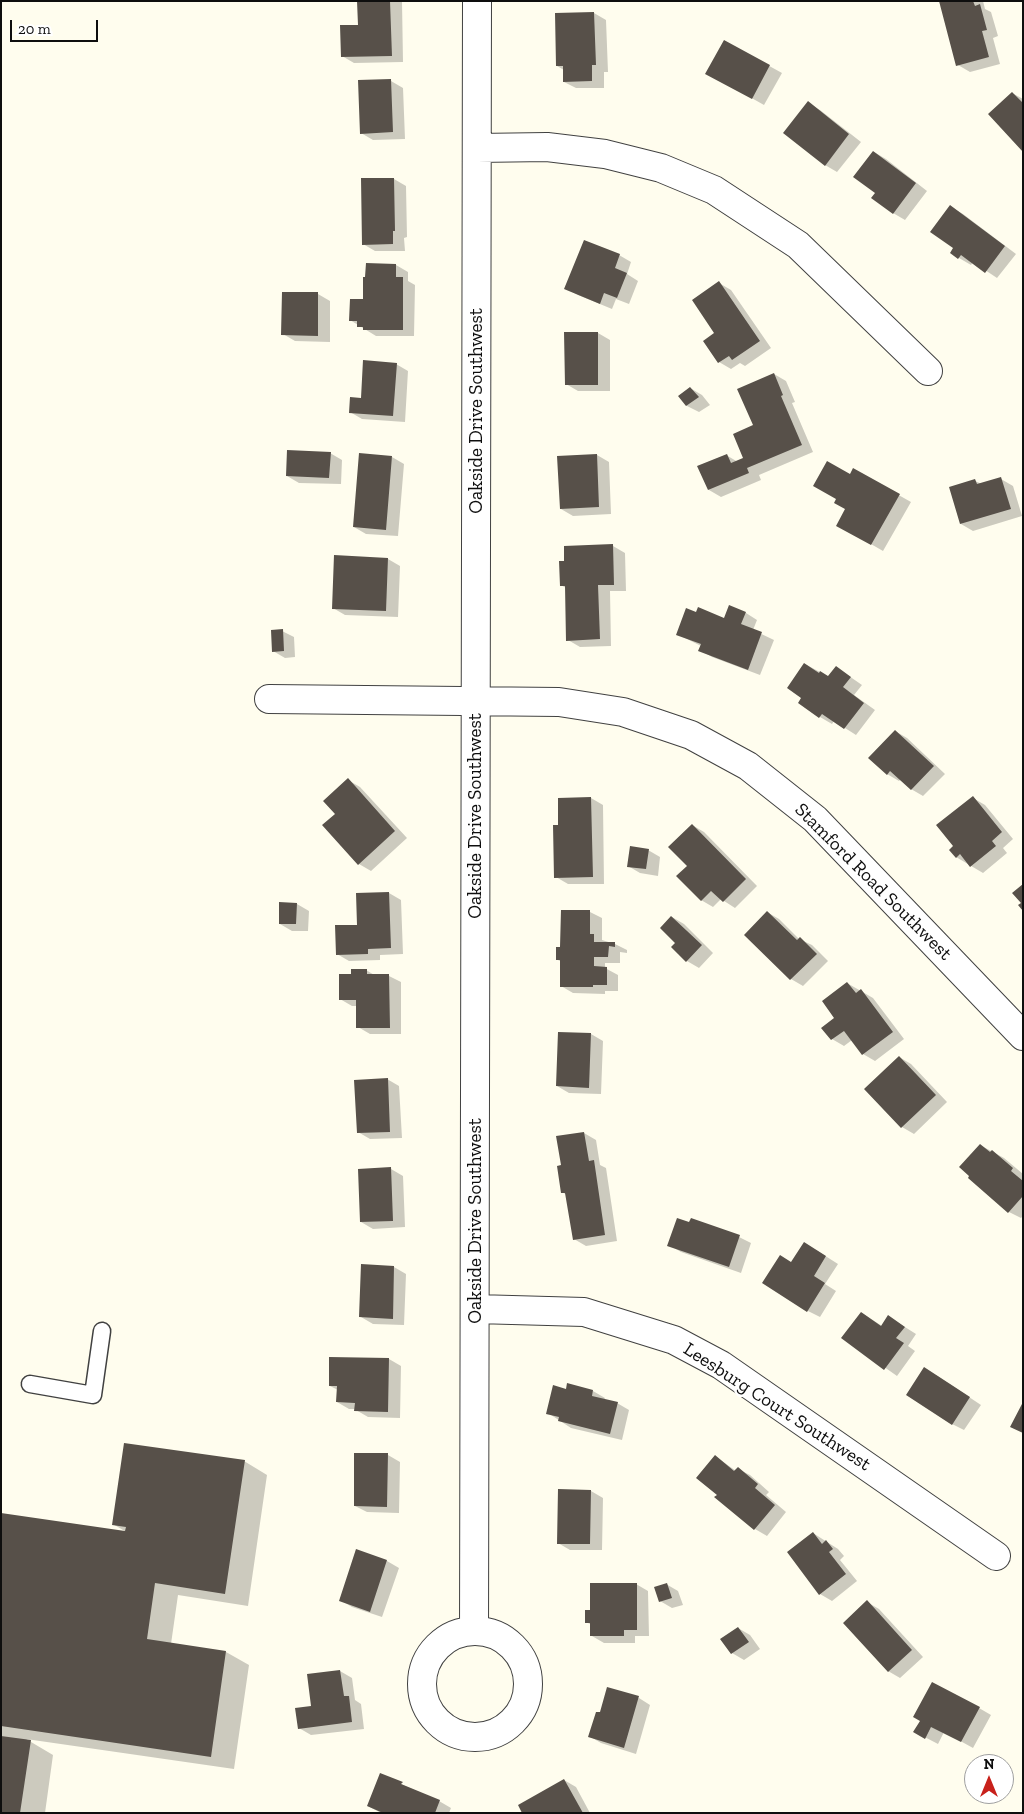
<!DOCTYPE html>
<html>
<head>
<meta charset="utf-8">
<style>
  body { margin:0 }
  #map { position:relative; width:1024px; height:1814px; overflow:hidden; background:#fffdee; font-family:"Zilla Slab",serif }
  canvas { display:block }
  .frame { position:absolute; inset:0; border:2px solid #0e0e0e; pointer-events:none }
  .north { position:absolute; left:964px; top:1754px; width:50px; height:50px; box-sizing:border-box; background:#fff; border:1px solid #9f9f9f; border-radius:50%; rotate:0deg; font-size:14px; font-weight:700; line-height:20px; text-align:center; color:#0e0e0e }
  .north::after { content:''; display:block; margin:auto; width:18px; height:22px; background:#c8211b; clip-path:polygon(50% 0,100% 100%,50% 72%,0 100%) }
  .scale { position:absolute; left:10px; top:20px; width:88px; height:22px; box-sizing:border-box; border:2px solid #0e0e0e; border-top:0; padding-left:6px; font-size:15px; line-height:18px; white-space:nowrap; color:#0e0e0e; -webkit-text-stroke:4px #fff; paint-order:stroke }
</style>
</head>
<body>
<div id="map">
<canvas width="1024" height="1814"></canvas>
<div class="frame"></div>
<div class="north">N</div>
<div class="scale">20 m</div>
</div>
<script>
const c = document.querySelector('canvas').getContext('2d');
c.lineJoin = 'round';
function paint(path, color) { c.fillStyle = color; c.fill(path, 'evenodd'); }
const poly = rows => new Path2D(rows.map(r => 'M' + r).join(''));
function trace(path, color, width, dash) { c.strokeStyle = color; c.lineWidth = width; c.lineCap = dash ? 'butt' : 'round'; c.setLineDash(dash || []); c.stroke(path); }
function drawText(font, color, halo, rows, align = 'center') {
  c.font = font + ' "Zilla Slab",serif'; c.lineWidth = 5; c.setLineDash([]); c.textBaseline = 'middle'; c.strokeStyle = halo; c.fillStyle = color; for (const [text, x, y, turn = 0] of rows) {
    c.save(); c.translate(x, y); c.rotate((+turn || 0) * Math.PI / 180); c.textAlign = isNaN(turn) ? turn : align; if (halo) c.strokeText(text, 0, 0); c.fillText(text, 0, 0); c.restore();
  }
}
paint(poly([
  [358,1,402,1,403,62,354,63,342,56,359,26],
  [940,1,983,1,985,9,991,12,998,36,993,38,1000,64,970,72,958,65],
  [594,13,606,20,608,72,604,72,604,88,576,88,564,82,564,70,557,66,556,14],
  [724,41,782,73,764,105,707,73],
  [391,81,403,88,405,139,373,140,361,133],
  [1012,93,1023,99,1023,150],
  [808,103,820,110,861,142,837,172,825,165],
  [874,152,886,159,927,191,905,220,893,213,876,193],
  [394,179,406,186,407,237,404,238,405,251,375,251,363,244],
  [951,207,963,214,1016,254,997,278,973,262,971,265,959,258,955,248],
  [619,255,631,262,627,274,638,281,629,304,616,299,612,309,578,295,566,288],
  [396,265,408,272,408,281,415,285,414,336,376,336,350,320,364,300],
  [719,283,731,290,771,348,745,366,740,363,731,369,719,362],
  [283,293,318,294,330,301,330,342,295,341,283,334],
  [598,333,610,340,610,391,578,391,566,384],
  [396,364,408,371,405,422,362,419,350,412],
  [774,374,786,381,795,402,792,403,813,452,759,475,761,480,721,497,709,490,726,455,738,462,745,459,754,426],
  [690,388,702,395,710,405,699,412,687,406,680,396],
  [330,453,342,460,341,484,299,483,287,476],
  [597,455,609,462,611,514,573,516,561,509],
  [392,457,404,464,398,536,366,534,354,527],
  [854,470,911,502,883,551,838,525,847,509,850,476],
  [1001,479,1013,486,1022,516,973,531,961,524,975,481,982,484],
  [613,546,625,553,626,591,610,591,611,646,580,647,568,640,566,588,561,585,565,562],
  [335,557,388,559,400,566,398,617,345,615,333,608],
  [746,613,757,620,753,630,774,640,760,675,712,657,700,650,701,646,677,634],
  [282,631,294,637,295,657,285,658,273,651],
  [805,664,829,677,836,667,862,685,854,695,875,710,856,735,834,721,832,724,820,717,803,698],
  [895,731,907,738,945,774,923,796,911,789,901,779,899,781,887,774],
  [348,780,360,787,407,838,371,871,359,864,337,814],
  [591,798,603,805,604,884,568,884,556,877,560,826],
  [973,798,985,805,1013,839,1003,848,1007,853,983,873,956,857,955,846],
  [692,825,704,832,757,886,735,908,721,899,713,907,701,900,689,866],
  [648,850,660,857,658,876,640,873,628,866],
  [389,893,401,900,403,954,380,955,380,960,349,961,337,954,358,926],
  [297,904,309,911,308,931,292,931,280,924],
  [562,911,590,912,602,918,602,940,615,944,627,950,627,953,620,952,620,963,605,963,605,968,618,975,618,991,605,991,605,994,573,993,561,986,562,962,558,960,562,948],
  [767,912,779,919,799,939,812,945,828,961,803,986,791,979,745,935],
  [672,917,684,924,713,953,699,968,687,961,672,947,677,943],
  [366,970,376,976,389,976,401,982,401,1034,370,1034,358,1027,357,1006,352,1006,340,999,352,976],
  [847,983,873,998,904,1039,875,1061,863,1054,852,1040,844,1046,832,1039,836,1018],
  [591,1034,603,1041,601,1094,569,1093,557,1086],
  [899,1057,911,1064,947,1102,914,1134,902,1127],
  [387,1079,399,1086,402,1138,370,1139,358,1132],
  [584,1133,596,1140,600,1165,606,1168,617,1241,586,1246,574,1239,567,1195,562,1192,562,1166],
  [980,1145,1004,1158,1023,1174,1023,1216,1021,1218,1009,1212],
  [391,1169,403,1176,405,1227,373,1229,361,1222],
  [739,1237,751,1243,741,1273,681,1252,669,1245],
  [816,1250,838,1264,825,1284,836,1291,820,1317,808,1311,792,1263],
  [394,1267,406,1274,404,1325,373,1324,361,1317],
  [862,1313,882,1326,889,1317,916,1334,908,1346,915,1351,897,1376,843,1338],
  [389,1359,401,1366,400,1418,368,1417,356,1410,356,1409,349,1409,337,1402,338,1390,330,1386],
  [936,1375,981,1405,964,1430,952,1424],
  [567,1390,593,1391,605,1398,604,1400,617,1403,629,1410,622,1440,571,1428,548,1413],
  [388,1455,400,1462,399,1513,367,1512,355,1506],
  [715,1456,736,1471,738,1469,750,1475,769,1492,766,1495,786,1512,767,1536,755,1529,716,1497,719,1494],
  [244,1461,267,1475,248,1606,178,1595,171,1644,226,1652,249,1665,234,1769,26,1739,53,1755,45,1813,1,1813,1,1515,128,1533,113,1524],
  [591,1491,603,1498,602,1550,570,1550,558,1543],
  [813,1533,838,1549,844,1556,840,1560,857,1581,832,1601,820,1594],
  [356,1551,387,1561,399,1568,382,1617,352,1607,340,1600],
  [636,1584,648,1591,649,1636,635,1636,635,1643,604,1643,592,1636,592,1625,586,1622,592,1611],
  [666,1584,678,1591,683,1605,672,1608,660,1601],
  [867,1602,879,1609,923,1657,900,1678,888,1671],
  [738,1628,750,1635,760,1649,744,1660,732,1653,722,1639],
  [340,1671,352,1678,355,1700,361,1704,364,1729,311,1735,299,1728,312,1707],
  [639,1698,650,1705,636,1754,601,1743,589,1736,601,1714],
  [979,1708,991,1715,973,1748,944,1732,938,1744,915,1732,921,1720],
  [381,1775,439,1801,451,1808,449,1813,381,1813,368,1806],
  [564,1780,576,1787,590,1813,524,1813]
]), '#0003');
paint(poly([
  [357,1,390,1,392,56,341,57,340,25,358,25],
  [939,1,973,1,975,6,980,4,987,30,982,31,989,57,956,66],
  [594,12,596,65,592,65,592,81,563,82,563,66,556,66,555,13],
  [724,40,770,65,752,99,705,74],
  [391,79,393,132,360,134,358,80],
  [1012,92,1023,103,1023,152,988,114],
  [808,101,849,134,825,166,783,133],
  [873,151,916,183,893,214,871,198,875,193,853,177],
  [361,178,394,178,395,231,393,231,393,244,362,245],
  [950,205,1005,246,985,273,961,255,958,259,950,253,953,248,930,232],
  [584,240,620,254,615,268,627,273,617,298,604,293,600,304,564,289],
  [366,263,396,264,396,277,403,277,403,330,363,330,363,327,357,327,357,321,349,321,350,299,363,299,363,277,365,277],
  [719,281,760,341,732,360,729,356,718,363,703,341,714,333,692,300],
  [282,292,318,292,318,336,281,335],
  [564,332,598,332,598,385,565,385],
  [363,360,397,363,393,416,349,413,350,397,361,398],
  [774,373,783,395,781,396,802,445,747,468,749,473,708,490,697,466,727,454,731,463,743,458,733,434,753,425,737,389],
  [690,387,699,397,686,406,678,396],
  [287,450,331,452,329,478,286,476],
  [359,453,392,456,386,530,353,527],
  [597,454,599,507,560,509,557,456],
  [827,461,850,474,853,468,900,494,871,545,836,526,845,509,834,503,836,499,813,486],
  [1001,477,1011,509,960,524,949,487,975,479,977,484],
  [613,544,614,585,598,585,600,639,566,641,565,586,560,586,559,561,564,561,564,546],
  [334,555,388,558,386,611,332,609],
  [729,605,746,612,741,624,762,632,748,670,698,651,701,644,676,635,686,608,696,612,698,607,724,618],
  [283,629,284,651,272,652,271,630],
  [804,663,819,673,820,671,828,676,836,666,851,677,843,687,864,703,844,729,822,714,819,718,798,703,801,698,787,688],
  [895,730,934,766,911,790,890,771,887,775,868,758],
  [348,778,395,831,358,865,322,825,335,814,323,801],
  [973,796,1002,832,992,841,996,846,970,867,960,854,956,858,949,850,953,846,936,825],
  [591,797,593,877,554,878,553,825,558,825,558,798],
  [692,824,746,879,723,902,711,891,701,901,676,876,687,866,668,847],
  [630,846,649,849,646,869,627,867],
  [1023,884,1023,911,1018,905,1021,903,1012,893],
  [389,892,391,948,368,949,368,954,336,955,335,925,357,925,356,893],
  [279,902,297,903,296,924,279,924],
  [561,910,590,910,590,934,594,934,594,942,615,942,615,947,609,946,608,957,594,957,594,966,607,967,607,985,593,985,593,987,560,987,560,960,556,960,556,947,560,947],
  [767,911,797,940,800,937,817,954,790,980,744,935],
  [671,916,702,945,686,962,671,947,675,943,660,928],
  [351,969,367,969,367,974,389,974,390,1028,356,1028,356,1000,339,1000,339,974,351,974],
  [847,982,856,993,861,989,893,1032,862,1055,844,1031,831,1040,821,1028,834,1018,822,1001],
  [558,1032,591,1033,589,1088,556,1086],
  [899,1056,936,1095,901,1128,864,1089],
  [388,1078,390,1132,357,1133,354,1080],
  [584,1132,589,1161,594,1160,605,1235,573,1240,565,1193,561,1193,557,1166,561,1165,556,1136],
  [980,1144,990,1152,992,1150,1013,1168,1011,1171,1023,1181,1023,1196,1008,1213,968,1178,969,1176,959,1167],
  [391,1167,393,1221,360,1222,358,1169],
  [677,1218,689,1222,691,1218,740,1235,729,1267,667,1246],
  [804,1242,826,1256,814,1276,825,1283,807,1312,762,1283,780,1255,791,1262],
  [361,1264,394,1266,393,1319,359,1317],
  [861,1312,881,1326,888,1315,905,1327,896,1338,904,1343,884,1370,841,1338],
  [329,1357,389,1358,388,1412,354,1411,355,1403,336,1402,337,1386,329,1386],
  [924,1367,970,1397,952,1425,906,1395],
  [567,1383,593,1390,592,1396,618,1402,610,1434,558,1421,559,1417,546,1414,553,1385,566,1389],
  [1023,1402,1023,1433,1010,1427],
  [124,1443,245,1460,225,1594,155,1583,147,1639,226,1651,211,1757,1,1726,1,1513,125,1531,126,1527,112,1525],
  [354,1453,388,1453,387,1507,354,1506],
  [715,1455,734,1471,738,1467,758,1484,755,1488,775,1505,754,1530,714,1497,717,1495,696,1478],
  [558,1489,591,1490,590,1544,557,1544],
  [813,1532,822,1544,826,1540,833,1549,829,1552,846,1574,819,1595,787,1552],
  [356,1549,387,1560,370,1612,339,1601],
  [590,1583,637,1583,637,1630,624,1630,624,1636,590,1636,590,1623,585,1623,585,1610,590,1610],
  [667,1583,672,1598,659,1602,654,1587],
  [867,1600,912,1650,888,1672,843,1623],
  [738,1627,749,1642,731,1654,720,1639],
  [340,1670,344,1696,349,1696,352,1722,298,1729,295,1708,311,1706,307,1674],
  [932,1682,980,1707,961,1742,931,1727,925,1739,913,1732,920,1721,913,1717],
  [607,1687,639,1696,624,1748,588,1737,596,1712,600,1712],
  [1,1736,31,1740,20,1813,1,1813],
  [380,1773,403,1782,401,1784,440,1800,435,1813,383,1813,367,1806],
  [564,1779,583,1813,522,1813,518,1805]
]), '#575049');
const lane = poly([
  [30,1384,93,1395,102,1331]
]);
const street = poly([
  [477,148,547,147,605,154,661,168,714,190,798,245,928,371],
  [269,699,559,702,623,712,691,735,748,766,815,819,1023,1036],
  [476,1309,584,1312,674,1340,721,1365,996,1556],
  [474,1631,477,1],
  '422 1684a53 53 0 1 1 106 0a53 53 0 1 1-106 0Z'
]);
trace(lane, '#414141', 19);
trace(street, '#414141', 30);
trace(lane, '#fff', 16);
trace(street, '#fff', 28);
drawText('19px', '#0e0e0e', '#fff', [
  ["Oakside Drive Southwest",477,411,-90],
  ["Oakside Drive Southwest",476,816,-90],
  ["Stamford Road Southwest",873,882,45],
  ["Oakside Drive Southwest",476,1221,-90],
  ["Leesburg Court Southwest",777,1407,33]
]);
</script>
</body>
</html>
